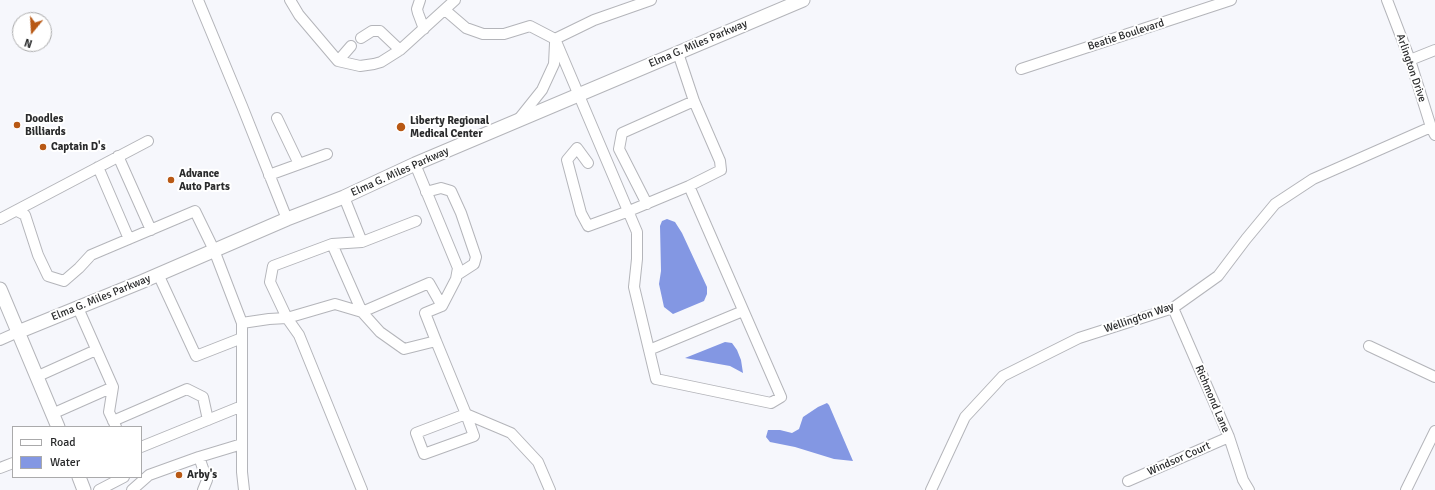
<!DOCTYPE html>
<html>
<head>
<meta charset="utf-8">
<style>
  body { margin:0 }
  #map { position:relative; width:1435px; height:490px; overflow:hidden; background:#f6f7fc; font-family:Signika,sans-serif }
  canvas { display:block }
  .legend { position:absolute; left:12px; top:426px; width:130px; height:52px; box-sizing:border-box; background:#fff; border:1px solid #aaaaab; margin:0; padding:5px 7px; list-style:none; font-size:12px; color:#2a2b2c }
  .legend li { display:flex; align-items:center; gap:8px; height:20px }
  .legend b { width:20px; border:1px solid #aaaaab }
  .north { position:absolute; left:12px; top:12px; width:40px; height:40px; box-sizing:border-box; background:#fff; border:1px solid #aaaaab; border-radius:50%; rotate:198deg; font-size:11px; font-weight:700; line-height:16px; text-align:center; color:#2a2b2c }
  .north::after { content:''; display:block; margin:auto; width:14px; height:18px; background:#b85814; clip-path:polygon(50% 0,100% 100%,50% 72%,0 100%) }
</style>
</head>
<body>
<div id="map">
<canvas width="1435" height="490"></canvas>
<ul class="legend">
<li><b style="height:5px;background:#fff"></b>Road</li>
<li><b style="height:11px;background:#8397e3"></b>Water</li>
</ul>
<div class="north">N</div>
</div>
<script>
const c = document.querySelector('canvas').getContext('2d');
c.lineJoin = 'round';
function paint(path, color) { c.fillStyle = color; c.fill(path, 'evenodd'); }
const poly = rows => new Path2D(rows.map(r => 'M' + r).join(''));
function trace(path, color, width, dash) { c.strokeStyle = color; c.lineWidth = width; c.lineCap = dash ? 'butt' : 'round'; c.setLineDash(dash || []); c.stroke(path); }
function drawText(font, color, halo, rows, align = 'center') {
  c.font = font + ' Signika,sans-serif'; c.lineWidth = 4; c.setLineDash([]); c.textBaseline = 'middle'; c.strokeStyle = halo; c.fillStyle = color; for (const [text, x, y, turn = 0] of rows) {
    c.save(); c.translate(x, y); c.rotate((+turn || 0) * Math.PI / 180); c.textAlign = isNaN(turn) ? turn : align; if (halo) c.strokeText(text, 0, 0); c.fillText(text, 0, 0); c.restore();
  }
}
paint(poly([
  [667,219,675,222,682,233,707,287,707,294,704,301,673,314,664,307,659,284,661,271,660,226,662,221],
  [725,342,732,343,737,350,741,360,743,373,730,366,685,358],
  [827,403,829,405,853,461,834,459,795,447,770,442,766,437,768,430,780,430,792,433,799,429,803,417,818,407]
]), '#8397e3');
const minor = poly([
  [198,0,242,106,287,219],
  [290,0,299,15,338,61,360,66,374,64,381,62,400,50,455,0],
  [420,0,417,9,418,13,424,29],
  [1387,0,1410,60,1431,127,1435,135],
  [445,10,466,28,483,34,504,34,530,26,555,39,637,232,637,259,634,287,656,379,771,403,781,397,689,186],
  [361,38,372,31,380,31,400,50],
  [555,39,594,20,651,0],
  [1410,60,1435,50],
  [338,61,351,46],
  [1021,69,1231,0],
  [277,118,299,164],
  [518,120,542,90,554,64,555,43],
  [118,156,151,230],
  [588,163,577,148,567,160,581,213,588,226,629,211,689,186,721,170,720,161,694,101,678,53],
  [415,164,458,268,456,279,442,306],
  [98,167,129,239],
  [269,175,327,154],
  [426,192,441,188,451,191,461,213,476,257,474,264,457,275],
  [344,197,362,242],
  [647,204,619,149,622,133,694,101],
  [17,211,25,215,38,255,48,276,64,281,79,268,91,255,195,211,214,250,242,323,242,472,244,490],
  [0,219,148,141],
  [332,244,362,312,429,283,442,306,425,313,436,341],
  [158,274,196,356,242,338],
  [78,308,113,387,109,412,116,427],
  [1173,308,1229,437,1243,480,1249,490],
  [242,323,269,319,287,318,335,304,362,312,380,332,404,349,436,341,466,414,511,433,538,462,550,490],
  [0,340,18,332],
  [1369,346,1435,377],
  [649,350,743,311],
  [36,377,96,350],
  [52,414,113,387],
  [466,414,474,436,424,454,416,433,466,414],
  [113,421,187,389,203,397,208,420],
  [141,447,242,406],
  [199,457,207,480,203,490],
  [0,468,13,463],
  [1128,481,1229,437],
  [99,490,124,477],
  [132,490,149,475,199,457,242,444],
  [362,490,299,335,287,318,270,282,273,266,332,244,362,242,416,221],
  [931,490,965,417,1003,376,1079,338,1173,308,1218,276,1246,239,1275,204,1313,179,1431,127],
  [1406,490,1435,431]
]);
const major = poly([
  [0,289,58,427],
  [18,332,141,282,287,219,344,197,415,164,803,0],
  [79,477,84,490]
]);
trace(minor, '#b4b5ba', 12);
trace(major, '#b4b5ba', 15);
trace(minor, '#fff', 10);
trace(major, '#fff', 13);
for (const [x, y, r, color] of [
  [17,125,4,"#b85814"],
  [401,127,5,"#b85814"],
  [43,147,4,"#b85814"],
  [171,180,4,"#b85814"],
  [179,475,4,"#b85814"]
]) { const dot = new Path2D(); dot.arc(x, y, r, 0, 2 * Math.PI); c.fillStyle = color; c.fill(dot); trace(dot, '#fff', 1.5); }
drawText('11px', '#2a2b2c', '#fff', [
  ["Beatie Boulevard",1126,35,-18],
  ["Elma G. Miles Parkway",698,44,-23],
  ["Arlington Drive",1411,68,71],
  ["Elma G. Miles Parkway",400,172,-24],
  ["Elma G. Miles Parkway",101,298,-22],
  ["Wellington Way",1139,318,-19],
  ["Richmond Lane",1212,399,67],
  ["Windsor Court",1179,459,-24]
]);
drawText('bold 11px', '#2a2b2c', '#fff', [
  ["Doodles",25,119],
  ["Billiards",25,132],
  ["Liberty Regional",410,121],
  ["Medical Center",410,134],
  ["Captain D's",51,147],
  ["Advance",179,174],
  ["Auto Parts",179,187],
  ["Arby's",187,475]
], 'left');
</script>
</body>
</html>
